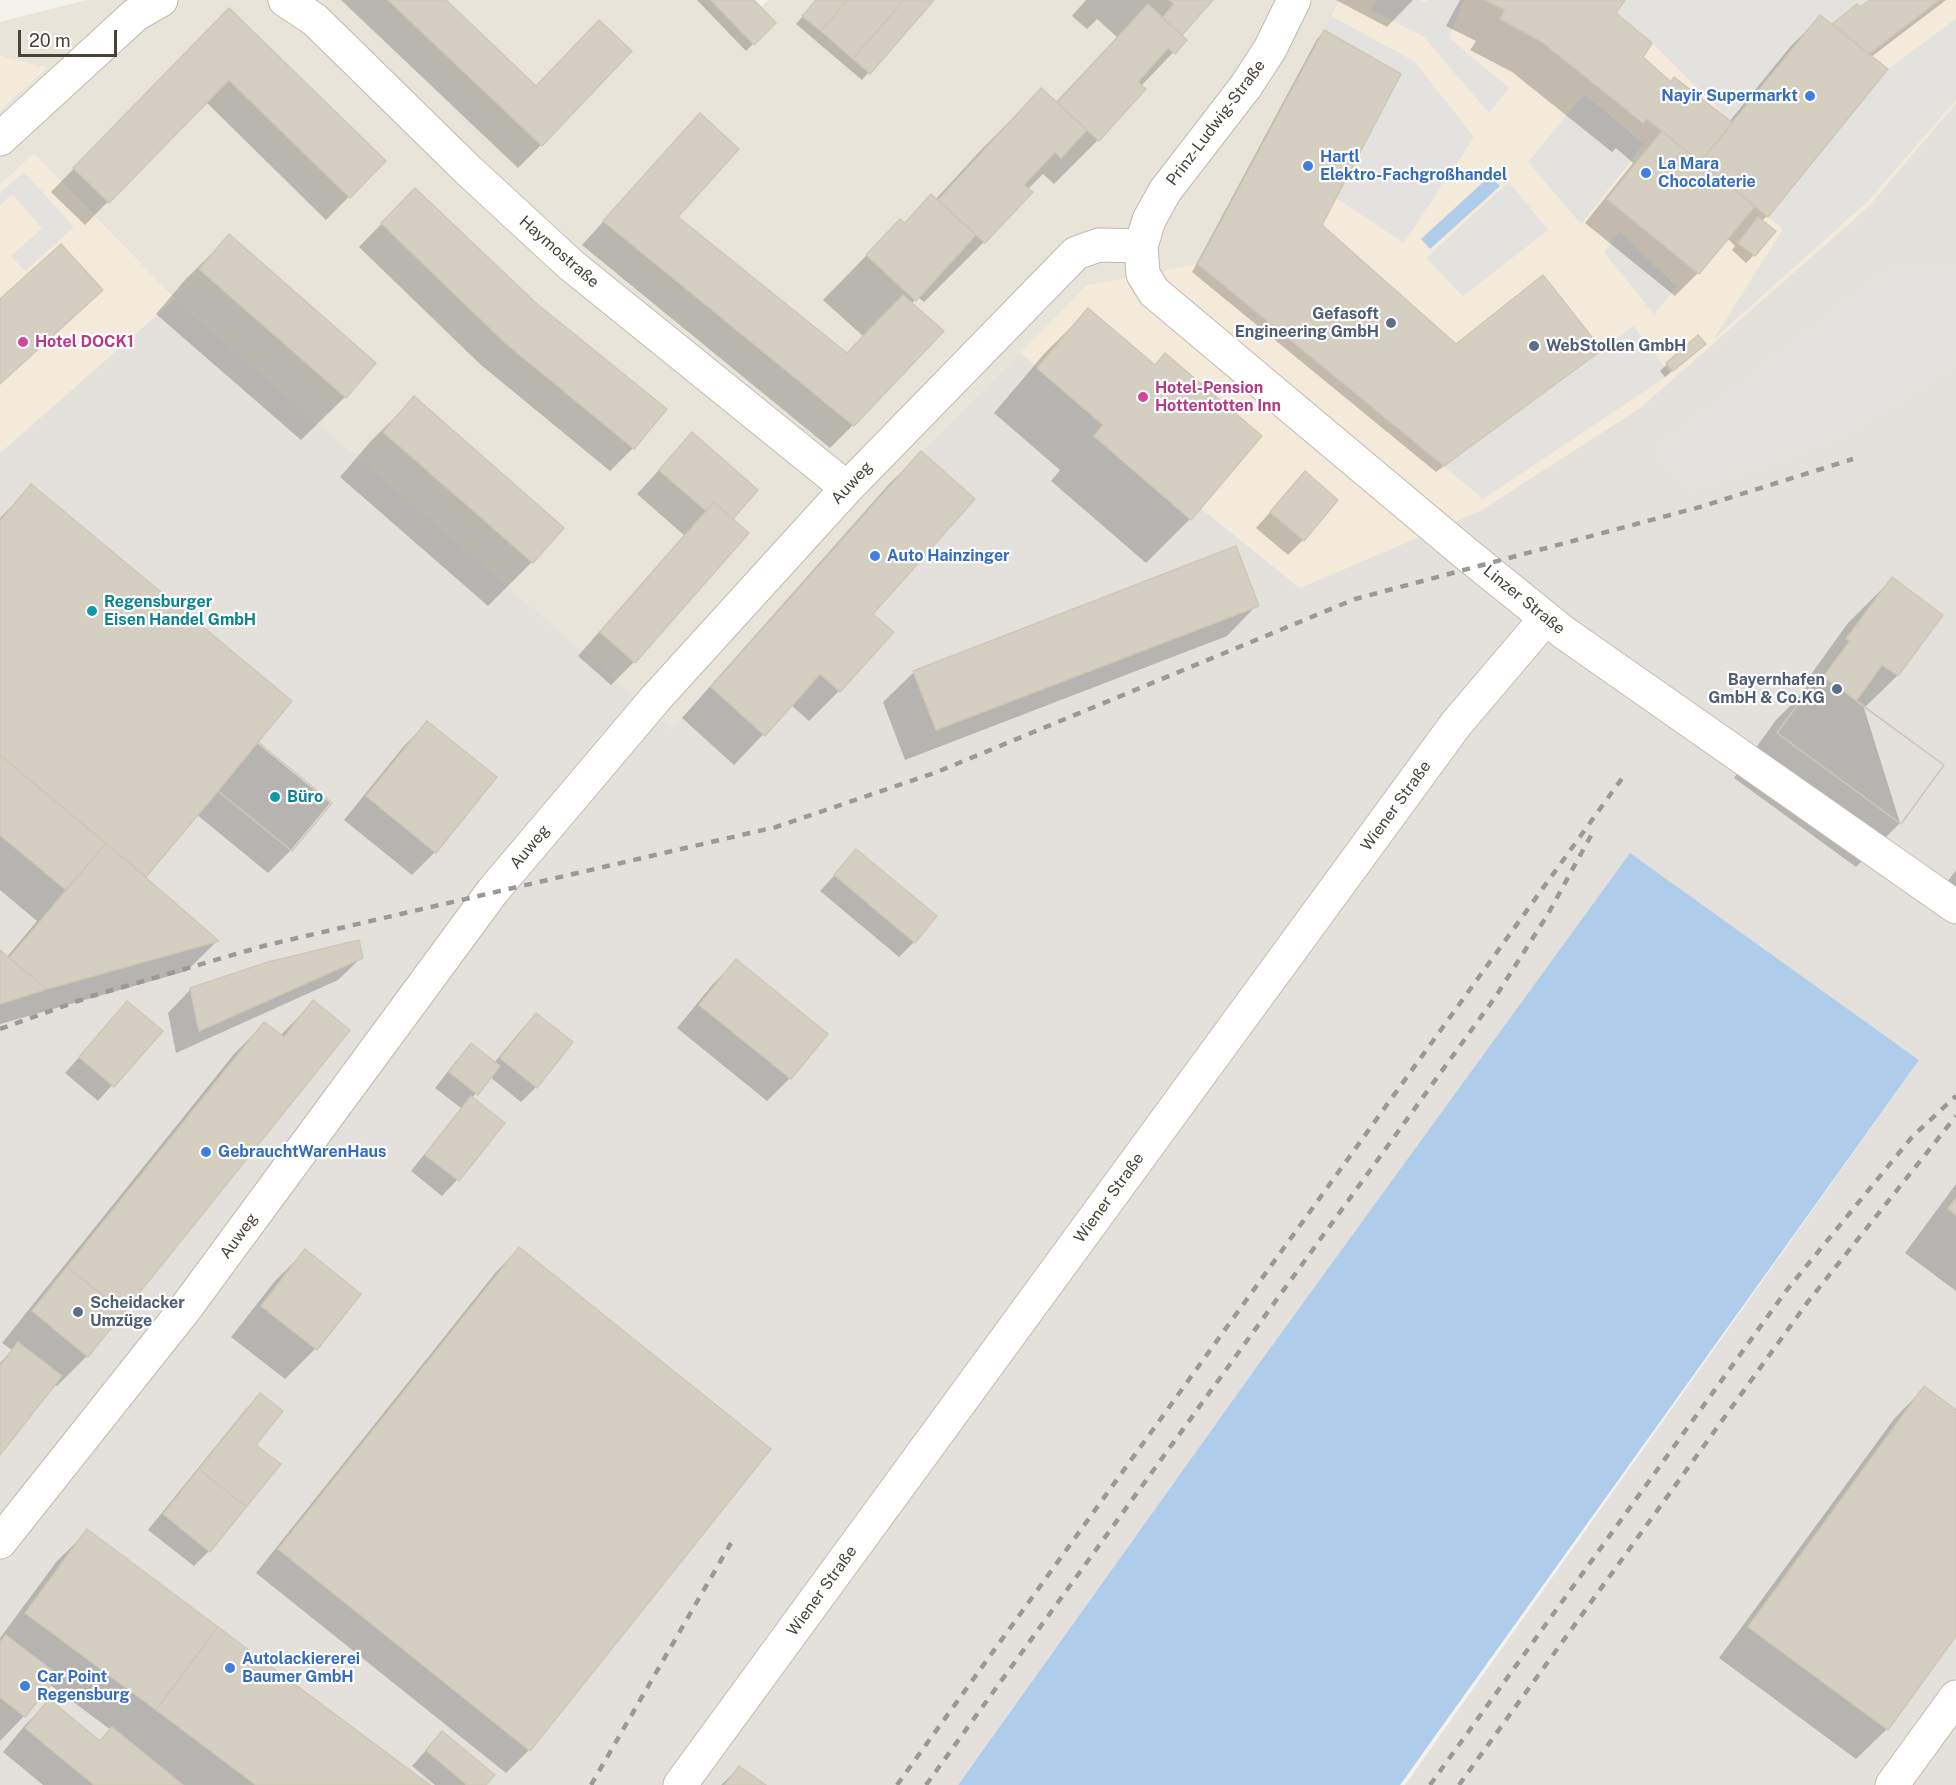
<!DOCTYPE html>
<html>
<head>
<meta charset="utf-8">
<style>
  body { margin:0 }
  #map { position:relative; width:1956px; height:1785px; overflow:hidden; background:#f4f2ec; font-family:"Public Sans",sans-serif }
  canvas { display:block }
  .scale { position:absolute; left:18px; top:30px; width:99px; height:27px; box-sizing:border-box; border:3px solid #48443a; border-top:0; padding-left:8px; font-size:18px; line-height:21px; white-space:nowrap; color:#48443a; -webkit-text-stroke:4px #fff; paint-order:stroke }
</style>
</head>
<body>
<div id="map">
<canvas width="1956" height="1785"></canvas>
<div class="scale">20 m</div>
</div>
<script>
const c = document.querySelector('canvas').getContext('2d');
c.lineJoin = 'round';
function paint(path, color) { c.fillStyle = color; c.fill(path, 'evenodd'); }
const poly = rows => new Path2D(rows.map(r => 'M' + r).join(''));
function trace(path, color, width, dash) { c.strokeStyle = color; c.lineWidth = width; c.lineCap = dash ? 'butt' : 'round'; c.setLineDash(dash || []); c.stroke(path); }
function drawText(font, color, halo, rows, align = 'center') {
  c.font = font + ' "Public Sans",sans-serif'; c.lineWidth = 4.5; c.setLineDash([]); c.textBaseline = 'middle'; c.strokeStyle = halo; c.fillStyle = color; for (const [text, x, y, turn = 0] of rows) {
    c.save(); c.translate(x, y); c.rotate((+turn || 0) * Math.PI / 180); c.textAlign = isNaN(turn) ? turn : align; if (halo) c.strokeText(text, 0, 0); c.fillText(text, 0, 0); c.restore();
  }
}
paint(poly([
  [87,0,754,0,761,7,768,0,1340,0,1198,264,1087,286,921,451,672,730,175,299,34,154,0,185,0,110,46,68,0,56,0,22]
]), '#e8e4da');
paint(poly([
  [1340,0,1956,0,1956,103,1868,207,1640,408,1480,511,1300,588,1202,508,1191,520,1094,436,1103,425,1020,352,1088,286,1198,264],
  [0,56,46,67,0,110],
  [33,154,175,299,0,453,0,185]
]), '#f3ead9');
paint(poly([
  [1956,103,1956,1785,1405,1785,1919,1060,1631,854,1255,1369,958,1785,0,1785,0,453,175,299,672,729,921,451,1020,352,1103,425,1094,437,1191,520,1201,508,1300,588,1480,511,1640,408,1868,207]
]), '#e4e1dd');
paint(poly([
  [1377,0,1419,0,1426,3,1428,0,1464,0,1449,38,1509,88,1489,113,1423,36,1371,10],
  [1625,0,1870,0,1860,7,1857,4,1832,24,1820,15,1733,123,1652,43,1616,13],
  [1331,16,1414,61,1474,137,1404,243,1336,198,1400,74,1324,30],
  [1956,19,1956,100,1868,201,1713,340,1783,229,1768,217,1888,69],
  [1584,94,1644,144,1581,224,1528,162],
  [24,172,74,227,25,271,11,256,42,228,12,194,0,205,0,193],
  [1509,182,1548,230,1463,296,1426,258],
  [1620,232,1677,287,1654,314,1604,252],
  [1953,267,1956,271,1956,363,1894,405,1830,440,1751,470,1689,490,1656,450,1888,270],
  [1633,326,1670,374,1483,499,1444,466]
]), '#e3e2df');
paint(poly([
  [1490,176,1500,186,1430,249,1421,239],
  [1630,853,1919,1060,1400,1785,958,1785,1255,1369]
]), '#afcdea');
paint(poly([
  [341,0,443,0,541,145,518,168],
  [697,0,752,0,774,23,746,51],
  [817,0,932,0,862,80,796,24],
  [1086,0,1211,0,1179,35,1185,40,1141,86,1144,89,1098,140,1054,184,1043,174,1028,189,1030,192,984,242,924,302,918,297,911,304,853,425,830,448,582,245,700,115,676,217,847,355,864,337,823,300,900,221,903,224,931,196,935,200,981,150,1041,90,1055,103,1117,37,1097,19,1087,29,1072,16],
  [1336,0,1413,0,1387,27],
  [1460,0,1623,0,1614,13,1641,58,1671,83,1729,122,1790,47,1820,17,1832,26,1857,6,1860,9,1872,0,1946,0,1871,57,1767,216,1762,221,1773,231,1754,255,1746,263,1732,250,1735,246,1727,238,1698,273,1675,296,1585,223,1633,163,1616,148,1612,152,1512,72,1470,50,1476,41,1446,26],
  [1324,32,1320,225,1456,345,1600,350,1436,472,1192,272,1317,39],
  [206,33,384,161,326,220,206,102,85,225,51,192],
  [392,213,536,305,633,448,610,471,481,365,359,247],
  [229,236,345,397,301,440,156,314,185,280],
  [101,290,78,313,0,384,0,301],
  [1088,310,1154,367,1190,519,1146,563,1051,481,1060,470,994,413,1044,354],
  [1697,351,1665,377,1660,371,1667,364],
  [414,398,562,528,532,562,488,606,340,477,370,442],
  [692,434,731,519,747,533,634,662,611,685,578,656,684,535,637,494],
  [921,453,839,691,809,721,791,705,734,765,682,718,890,483],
  [1305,473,1303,540,1288,555,1256,528],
  [31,486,256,742,330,803,291,850,268,873,196,814,144,877,217,941,187,971,0,1024,0,952,6,958,37,921,0,890,0,518],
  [1892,579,1941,615,1897,676,1864,708,1900,823,1856,867,1734,778,1776,720,1797,699,1807,686,1804,684,1848,623],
  [1257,605,1227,636,905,760,883,702,914,672],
  [427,723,435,852,412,875,344,820,404,746],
  [857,851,914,942,899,957,820,891],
  [1956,870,1956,893,1945,885],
  [362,957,338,980,176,1053,168,1013,191,989],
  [736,961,826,1034,790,1078,767,1101,677,1028,713,984],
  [313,1002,87,1356,57,1386,54,1384,0,1453,0,1363,12,1350,2,1343,234,1054,264,1024,280,1036],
  [127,1003,160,1031,98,1101,65,1073],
  [536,1015,536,1087,521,1102,490,1077,471,1099,502,1123,457,1180,442,1196,411,1171,461,1108,435,1088,456,1061,471,1045,494,1063,521,1030],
  [1956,1184,1956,1291,1905,1253],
  [519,1249,529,1750,506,1773,256,1573,496,1272],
  [305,1251,315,1349,285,1379,231,1337,275,1281],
  [1924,1388,1956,1411,1956,1634,1887,1729,1856,1759,1719,1658,1894,1419],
  [260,1395,254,1445,279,1464,209,1551,194,1566,148,1530,245,1410],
  [88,1531,427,1785,43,1785,3,1752,26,1724,49,1701,99,1742,111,1730,49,1684,24,1716,0,1741,0,1638,57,1561],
  [442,1733,484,1785,435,1785,412,1766],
  [739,1768,763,1785,721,1785]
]), '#0003');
const building = poly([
  [388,0,446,0,536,86,599,20,632,51,542,146,388,0],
  [711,0,754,0,776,23,754,45,711,0],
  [816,0,847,0,821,31,802,16,816,0],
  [847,0,904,0,853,59,821,31,847,0],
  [904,0,934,0,870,74,853,59,904,0],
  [1169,0,1213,0,1182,35,1162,18,1174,4,1169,0],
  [1485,0,1625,0,1616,13,1652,43,1643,57,1671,82,1674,77,1733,123,1700,162,1647,119,1643,123,1542,42,1500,19,1505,10,1485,0],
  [1870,0,1939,0,1869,54,1832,24,1857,4,1860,7,1870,0],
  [1148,4,1187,40,1175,54,1168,48,1138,82,1146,89,1099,141,1057,103,1148,4],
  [229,8,386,161,350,198,229,80,109,203,73,168,229,8],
  [1820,15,1888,69,1768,217,1700,162,1820,15],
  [1324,30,1401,74,1322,225,1456,344,1543,275,1602,350,1444,466,1198,264,1324,30],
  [1041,88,1087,130,1061,158,1055,152,1024,185,1033,192,985,243,938,200,1041,88],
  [700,113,739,149,678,217,847,353,903,295,944,331,854,426,603,221,700,113],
  [1662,131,1755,206,1699,274,1607,199,1662,131],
  [415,188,537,304,667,409,634,449,504,342,381,223,415,188],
  [931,194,976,235,916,301,866,255,900,219,905,223,931,194],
  [1758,217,1776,231,1755,256,1738,243,1758,217],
  [229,234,376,363,346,398,199,269,229,234],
  [61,244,103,290,0,384,0,299,61,244],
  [1088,308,1155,365,1165,353,1262,436,1191,520,1094,436,1103,425,1037,368,1088,308],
  [1698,335,1706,344,1673,371,1666,363,1698,335],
  [414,396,564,528,533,563,383,432,414,396],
  [692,432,758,490,733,519,714,502,706,511,659,470,692,432],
  [921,451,975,499,873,614,894,632,840,692,820,674,765,736,711,687,921,451],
  [1305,471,1338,500,1304,541,1270,512,1305,471],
  [31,484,292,701,258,742,332,803,292,851,218,791,146,877,0,755,0,521,31,484],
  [714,502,749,533,635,663,600,632,714,502],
  [1236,546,1259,606,936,730,913,671,1236,546],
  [1892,577,1943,615,1898,676,1882,665,1856,701,1944,765,1901,824,1777,733,1820,674,1823,677,1850,641,1846,639,1892,577],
  [1820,674,1944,765,1901,824,1777,733,1820,674],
  [427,721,497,777,436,853,366,796,427,721],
  [258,742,332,803,292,851,218,791,258,742],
  [0,755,106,843,66,890,0,835,0,755],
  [106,843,219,941,47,989,9,958,106,843],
  [856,849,937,916,915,943,834,875,856,849],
  [359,940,363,958,199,1031,190,988,268,962,359,940],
  [0,950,9,958,47,989,0,1004,0,950],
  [736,959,828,1034,791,1079,699,1005,736,959],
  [313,1000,350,1030,124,1312,67,1267,264,1022,284,1037,313,1000],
  [127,1001,163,1031,114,1087,79,1057,127,1001],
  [536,1013,573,1042,537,1088,500,1058,536,1013],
  [471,1043,500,1066,478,1095,449,1072,471,1043],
  [471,1096,505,1123,459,1181,425,1155,471,1096],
  [1956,1198,1956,1215,1948,1209,1956,1198],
  [519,1247,771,1449,530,1751,278,1549,519,1247],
  [305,1249,361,1294,317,1350,261,1306,305,1249],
  [67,1267,124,1312,88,1357,32,1311,67,1267],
  [18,1342,62,1376,0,1455,0,1366,18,1342],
  [1924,1386,1956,1410,1956,1636,1888,1730,1748,1627,1924,1386],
  [260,1393,283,1411,256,1445,281,1464,246,1507,199,1469,260,1393],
  [199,1469,246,1507,210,1552,163,1514,199,1469],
  [87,1529,218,1627,156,1710,25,1613,87,1529],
  [218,1627,430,1785,256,1785,156,1710,218,1627],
  [6,1635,58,1675,25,1717,0,1697,0,1642,6,1635],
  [49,1699,100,1741,112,1727,183,1785,94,1785,25,1728,49,1699],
  [442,1731,495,1775,486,1785,467,1785,426,1750,442,1731],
  [739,1766,766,1785,725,1785,739,1766]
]);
paint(building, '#d5cfc2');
trace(building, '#cfc7b6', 1.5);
const street = poly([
  [285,0,315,20,468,170,571,265,847,488],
  [1294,0,1270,49,1246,86,1165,191,1149,220,1141,246,1143,274,1154,292,1464,552,1563,632,1956,907],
  [0,139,135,15,161,0],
  [0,1542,185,1309,492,892,656,698,847,488,1076,253,1099,245,1141,246],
  [680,1785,1456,724,1546,618],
  [1892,1785,1956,1697]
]);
trace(street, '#bfbbaf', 35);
trace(street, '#fff', 33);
trace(poly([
  [0,1029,92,996,267,945,776,827,937,772,1355,599,1700,507,1853,459],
  [591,1785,731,1543],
  [897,1785,1623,777],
  [926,1785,1496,996,1548,914,1594,830],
  [1430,1785,1786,1291,1912,1137,1956,1096],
  [1459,1785,1807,1303,1956,1116]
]), '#999', 4.5, [8, 8]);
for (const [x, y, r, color] of [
  [1810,96,6,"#3f7fe0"],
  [1308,166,6,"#3f7fe0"],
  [1646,173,6,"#3f7fe0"],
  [1391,323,6,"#5c6f8a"],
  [23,342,6,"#d1479c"],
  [1534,346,6,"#5c6f8a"],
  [1143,397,6,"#d1479c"],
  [875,556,6,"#3f7fe0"],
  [92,611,6,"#0f9aa8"],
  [1837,689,6,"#5c6f8a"],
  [275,797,6,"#0f9aa8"],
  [206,1152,6,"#3f7fe0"],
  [78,1312,6,"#5c6f8a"],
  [230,1668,6,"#3f7fe0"],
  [25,1686,6,"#3f7fe0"]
]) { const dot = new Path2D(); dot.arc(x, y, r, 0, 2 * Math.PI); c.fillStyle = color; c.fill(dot); trace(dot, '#fff', 2); }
drawText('bold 16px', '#366cbe', '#fff', [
  ["Nayir Supermarkt",1798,96,"right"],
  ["Hartl",1320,157],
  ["Elektro-Fachgroßhandel",1320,175],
  ["La Mara",1658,164],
  ["Chocolaterie",1658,182],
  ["Auto Hainzinger",887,556],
  ["GebrauchtWarenHaus",218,1152],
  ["Autolackiererei",242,1659],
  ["Baumer GmbH",242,1677],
  ["Car Point",37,1677],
  ["Regensburg",37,1695]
], 'left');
drawText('16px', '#48443a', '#fff', [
  ["Prinz-Ludwig-Straße",1216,123,-53],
  ["Haymostraße",559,252,41],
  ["Auweg",852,483,-47],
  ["Linzer Straße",1524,600,39],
  ["Wiener Straße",1396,806,-54],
  ["Auweg",530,847,-50],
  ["Wiener Straße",1109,1198,-54],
  ["Auweg",239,1236,-54],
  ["Wiener Straße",822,1591,-54]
]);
drawText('bold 16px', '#4e5e75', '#fff', [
  ["Gefasoft",1379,314],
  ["Engineering GmbH",1379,332],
  ["WebStollen GmbH",1546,346,"left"],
  ["Bayernhafen",1825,680],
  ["GmbH & Co.KG",1825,698],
  ["Scheidacker",90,1303,"left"],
  ["Umzüge",90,1321,"left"]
], 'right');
drawText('bold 16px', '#b23c85', '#fff', [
  ["Hotel DOCK1",35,342],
  ["Hotel-Pension",1155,388],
  ["Hottentotten Inn",1155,406]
], 'left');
drawText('bold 16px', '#0d838f', '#fff', [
  ["Regensburger",104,602],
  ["Eisen Handel GmbH",104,620],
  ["Büro",287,797]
], 'left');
</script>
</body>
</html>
